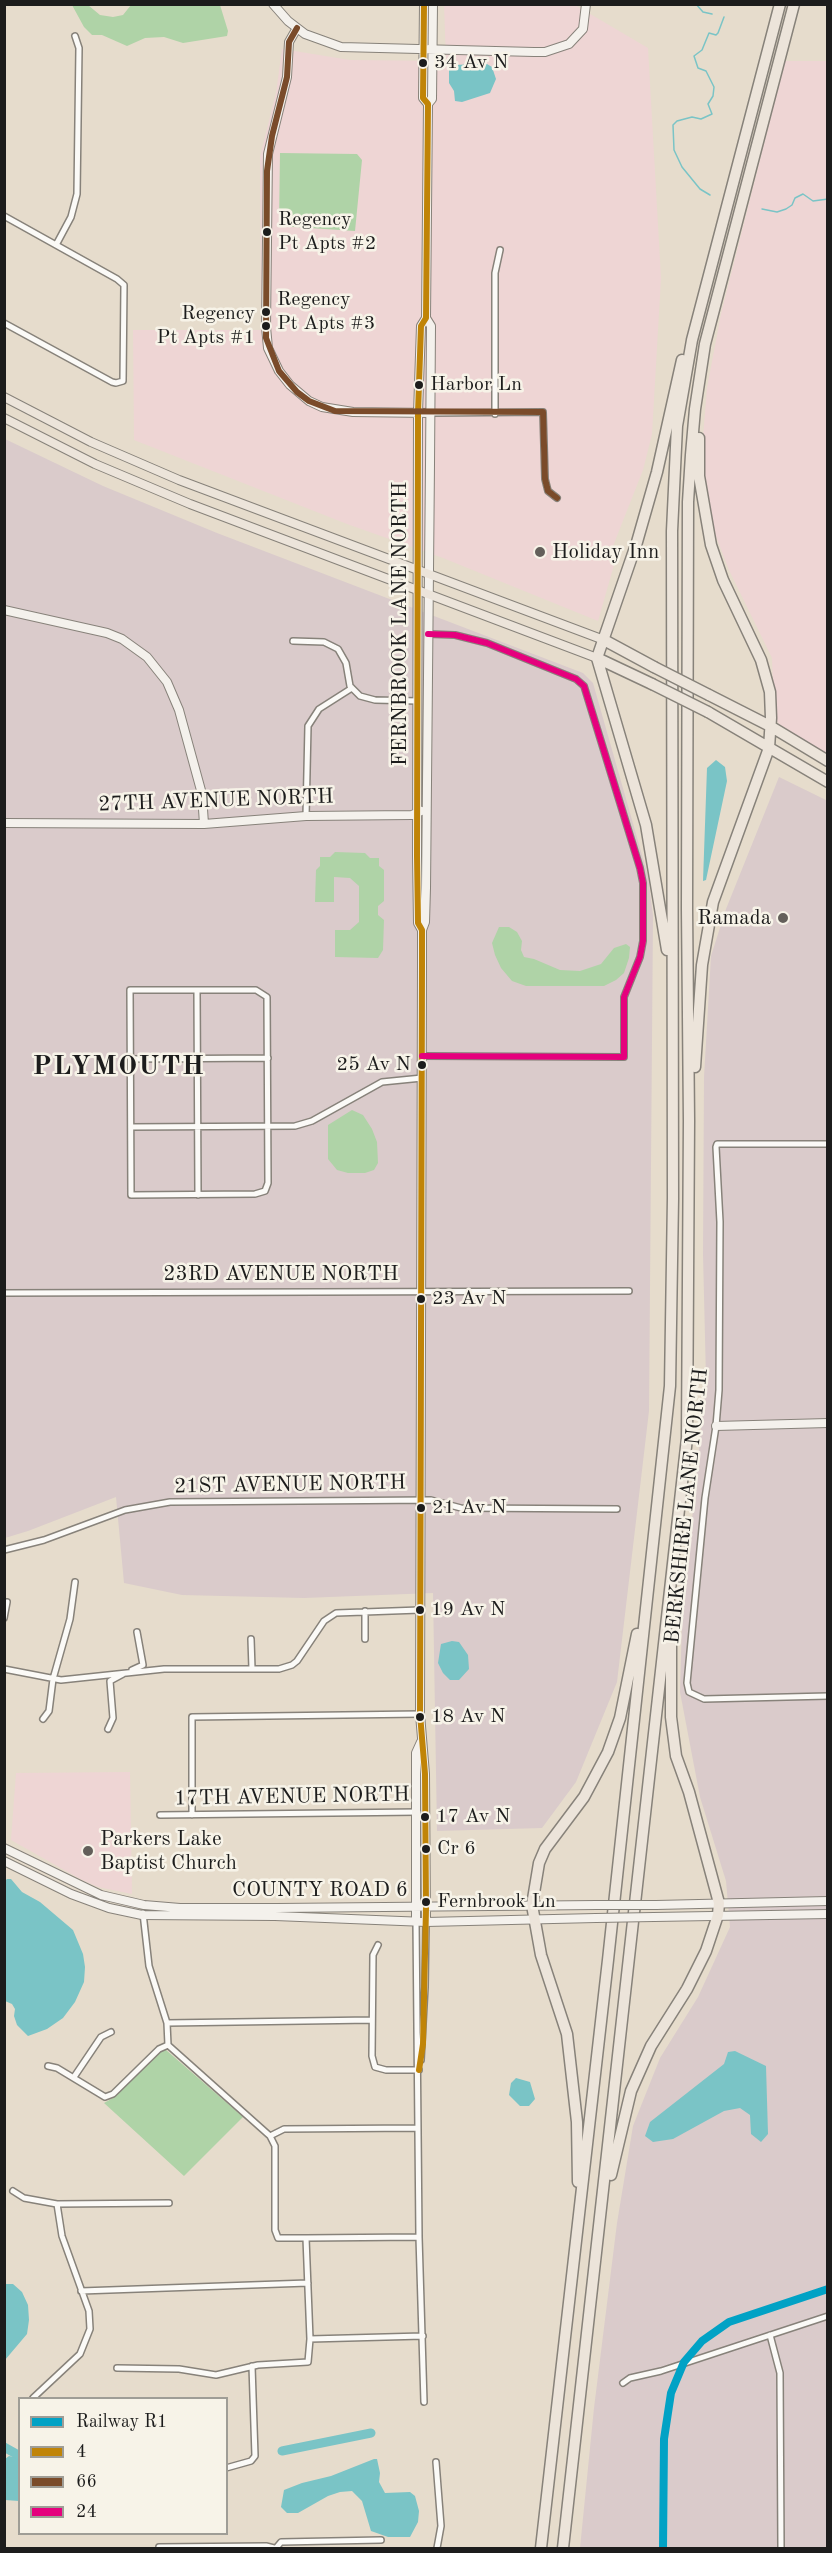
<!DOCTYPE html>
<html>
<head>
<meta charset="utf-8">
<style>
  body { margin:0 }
  #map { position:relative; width:832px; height:2553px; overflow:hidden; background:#e6dccc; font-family:"Old Standard TT",serif }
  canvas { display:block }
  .frame { position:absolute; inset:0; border:6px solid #1c1c1c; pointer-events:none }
  .legend { position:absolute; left:18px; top:2397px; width:210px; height:138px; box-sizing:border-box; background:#f7f3e8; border:2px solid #9f9d96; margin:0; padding:8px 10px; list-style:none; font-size:18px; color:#1c1c1c }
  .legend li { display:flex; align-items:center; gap:12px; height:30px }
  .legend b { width:30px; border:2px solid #9f9d96 }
</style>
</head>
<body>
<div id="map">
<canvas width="832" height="2553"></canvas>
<div class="frame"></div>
<ul class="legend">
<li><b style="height:8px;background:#01a2c5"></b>Railway R1</li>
<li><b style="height:8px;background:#c08407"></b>4</li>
<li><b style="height:8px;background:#7a4b2a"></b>66</li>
<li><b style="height:8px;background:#e5007d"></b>24</li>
</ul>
</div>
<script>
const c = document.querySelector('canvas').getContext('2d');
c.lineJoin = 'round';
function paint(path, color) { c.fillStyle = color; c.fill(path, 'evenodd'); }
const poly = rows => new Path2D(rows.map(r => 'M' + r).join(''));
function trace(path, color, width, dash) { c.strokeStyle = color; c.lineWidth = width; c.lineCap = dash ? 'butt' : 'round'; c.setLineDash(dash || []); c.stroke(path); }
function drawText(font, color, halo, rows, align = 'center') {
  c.font = font + ' "Old Standard TT",serif'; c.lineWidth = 5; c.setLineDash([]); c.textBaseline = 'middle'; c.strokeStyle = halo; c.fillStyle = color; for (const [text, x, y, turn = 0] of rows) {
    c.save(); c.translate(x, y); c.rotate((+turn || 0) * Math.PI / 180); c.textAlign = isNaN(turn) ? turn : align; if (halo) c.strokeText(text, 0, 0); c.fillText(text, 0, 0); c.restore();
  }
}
paint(poly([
  [444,4,575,5,648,48,661,278,652,434,643,470,613,546,614,565,598,621,443,558,347,524,134,440,133,330,261,330,260,157,276,93,282,49,350,60,446,61],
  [785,61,827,61,827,754,782,728,774,717,772,658,729,570,710,521,704,493,702,450,707,388,721,314],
  [130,1772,132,1894,98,1887,82,1880,11,1840,16,1773]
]), '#eed5d4');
paint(poly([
  [5,439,103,486,217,533,583,673,593,683,648,876,653,916,649,1411,617,1682,576,1782,542,1828,437,1831,433,1593,304,1598,182,1595,124,1583,116,1497,28,1531,5,1538],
  [779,777,828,801,827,2548,580,2548,594,2408,617,2223,633,2126,660,2058,698,1997,730,1927,726,1881,700,1797,680,1692,682,1620,706,1379,703,1254,704,1077,711,956,726,909]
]), '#dacbcb');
paint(poly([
  [72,5,88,5,100,15,113,17,123,15,131,5,220,5,228,31,227,36,183,43,164,37,145,38,127,46,102,35,92,35,84,27],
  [280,153,357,154,362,160,355,231,279,226],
  [335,852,365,853,370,858,379,858,379,866,384,870,384,901,378,906,378,915,384,920,383,950,378,958,335,957,335,930,350,930,359,922,359,886,350,878,334,877,334,902,315,902,316,870,320,866,320,857,330,857],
  [499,927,509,927,517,932,522,941,521,950,524,957,534,959,560,970,580,971,601,964,614,948,626,944,630,947,629,958,624,973,616,980,604,986,526,986,512,981,501,968,495,955,492,943],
  [352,1110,363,1115,372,1129,377,1142,378,1163,374,1170,365,1173,348,1173,337,1170,328,1159,328,1125],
  [163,2050,166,2050,243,2117,184,2176,104,2103,113,2098]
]), '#afd3a7');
paint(poly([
  [487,64,492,67,496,79,490,93,462,102,455,101,454,91,449,83,449,65],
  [716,760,725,767,727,781,706,880,703,881,707,768],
  [452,1641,459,1642,468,1655,469,1669,459,1680,450,1680,443,1673,438,1663,441,1644],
  [7,1879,11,1879,22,1892,40,1902,73,1930,83,1954,85,1967,84,1982,75,2002,63,2018,47,2029,28,2036,17,2025,14,2016,15,2009,12,2004,5,2001,4,1882],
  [735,2051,766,2066,768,2134,761,2142,751,2134,750,2115,740,2108,724,2111,673,2139,653,2142,645,2136,650,2122,724,2064,728,2052],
  [516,2078,530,2082,535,2099,529,2106,520,2106,509,2095,511,2083],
  [5,2284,13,2284,22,2292,28,2305,29,2320,27,2334,5,2360],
  [9,2456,19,2458,19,2501,5,2500,5,2459],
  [374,2459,377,2459,380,2473,379,2482,385,2493,410,2492,415,2496,419,2511,418,2522,410,2537,388,2537,371,2531,362,2501,352,2491,340,2492,328,2496,298,2513,287,2513,281,2507,284,2490,302,2483,331,2476]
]), '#7ac4c6');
trace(poly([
  [696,4,703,12,712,14],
  [710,195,700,189,682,167,674,150,673,125,677,121,692,117,701,119,712,114,708,104,713,96,714,87,706,71,698,68,694,56,702,50,709,33,716,35,718,33,724,17],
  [762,209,777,212,786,209,792,205,795,198,803,194,813,201,828,199]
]), '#7ac4c6', 1.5);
trace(poly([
  [4,2447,20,2456],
  [282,2451,371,2433]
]), '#7ac4c6', 9);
const street = poly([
  [4,216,117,279,124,285,123,381,116,383,112,382,4,323],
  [56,245,71,217,77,194,79,48,75,36],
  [430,413,543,412,545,479,548,491,557,498],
  [495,414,495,273,500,250],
  [293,641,324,642,338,649,346,663,350,686,360,696,375,700,418,701],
  [306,816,308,726,319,709,352,688],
  [130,990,256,990,267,997,268,1183,265,1191,255,1194,131,1195,130,990],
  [197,990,198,1195],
  [422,1056,624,1057,624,997,640,957,643,941,643,883,640,868,584,686,576,679,487,643,455,635,428,634],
  [131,1059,268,1058],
  [131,1127,295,1126,312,1121,382,1082,422,1078],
  [828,1144,717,1144,716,1147,720,1222,719,1390,716,1426,705,1498,687,1683,689,1692,704,1699,828,1696],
  [4,1293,629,1291],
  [4,1550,44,1540,125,1510,170,1502,431,1500,461,1508,617,1509],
  [365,1611,365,1639],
  [4,1618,7,1602],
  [251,1639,252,1669],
  [4,1669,61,1680,164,1669,279,1669,292,1665,297,1661,324,1621,336,1613,420,1610],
  [132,1670,143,1665,137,1632],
  [43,1719,49,1711,53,1679,70,1619,75,1582],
  [108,1729,113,1718,110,1681,123,1674],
  [160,1815,418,1812],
  [192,1815,192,1717,420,1714],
  [416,1921,419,2237,424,2402],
  [378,1945,373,1955,372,2056,375,2067,386,2070,419,2070],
  [167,2023,372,2020],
  [168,2045,270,2136,284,2129,418,2128],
  [421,2060,425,1987,426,1922],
  [48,2066,57,2068,105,2097,113,2094,159,2049,168,2045,167,2023,149,1966,143,1913],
  [74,2077,101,2037,111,2032],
  [13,2191,24,2198,57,2204,169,2203],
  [306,2238,419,2237],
  [81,2291,308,2283],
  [770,2335,780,2373,781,2548],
  [310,2339,423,2336],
  [117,2368,179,2369,216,2375,258,2365,308,2362,310,2339,306,2238,278,2238,275,2230,275,2146,270,2136],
  [623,2383,630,2378,661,2371,828,2316],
  [33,2398,80,2354,90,2329,89,2311,62,2236,57,2204],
  [436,2462,441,2526,437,2548],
  [226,2468,251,2461,255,2456,252,2366],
  [159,2547,266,2546,274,2548],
  [276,2548,281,2542,381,2540]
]);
const secondary = poly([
  [273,4,288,21,305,34,341,47,534,52,545,52,569,44,583,29,586,4],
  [424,4,423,98,428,104,426,318,421,326,418,413,417,856,418,923,422,930,422,965,420,1714,425,1774,426,1922],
  [297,28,289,42,287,77,268,154,266,327,268,348,279,371,290,385,309,401,322,407,353,412,430,413],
  [428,104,432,99,433,4],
  [4,610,107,633,122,639,147,657,167,682,179,710,202,794,204,824],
  [4,823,204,824,306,816,412,815,421,811],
  [422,930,425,922,426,888,430,464,431,326,426,318],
  [716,1426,828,1423],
  [4,1848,101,1895,144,1905,180,1908,277,1908,597,1905],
  [4,1861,71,1894,109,1908,142,1915,275,1916,426,1922,596,1918],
  [656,1905,828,1901],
  [654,1917,828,1914],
  [416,1921,416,1753,421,1742]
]);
const primary = poly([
  [4,397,91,442,179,480,604,640],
  [4,418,95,464,190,504,597,658]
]);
const highway = poly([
  [604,640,654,667],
  [597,658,652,684],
  [709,695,770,726,828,761],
  [708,712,828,782],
  [667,950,646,825,597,658,637,542,657,472,682,360],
  [695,1067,702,965,713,902,769,748,771,718,770,692,761,660,723,580,711,545,699,476,699,438],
  [611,2175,631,2091,651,2046,687,1989,706,1951,718,1915,719,1903,689,1792,676,1756,671,1717,671,1635],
  [578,2182,577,2122,567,2034,541,1955,532,1905,539,1863,545,1849,584,1797,608,1752,620,1718,637,1634],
  [541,2548,608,1960,670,1386,673,1198,672,531,677,426,692,340,780,4],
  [563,2548,687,1438,689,1121,687,909,688,502,691,455,695,409,705,344,794,4]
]);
trace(street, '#87827a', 8);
trace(secondary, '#87827a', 10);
trace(primary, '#87827a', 10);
trace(highway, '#87827a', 13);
trace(street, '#fbfaf7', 5);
trace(secondary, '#f4f1ec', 8);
trace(primary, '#ece4da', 8);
trace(highway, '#ece4da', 10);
const secondaryBridge = poly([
  [597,1905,656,1905],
  [596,1918,654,1917]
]);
const highwayBridge = poly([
  [654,667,709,695],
  [652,684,708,712]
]);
trace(secondaryBridge, '#87827a', 10, []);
trace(highwayBridge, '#87827a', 13, []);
trace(secondaryBridge, '#f4f1ec', 8);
trace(highwayBridge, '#ece4da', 10);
trace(poly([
  [419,2070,423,2044,426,1908,425,1774,420,1714,422,965,422,930,418,923,417,856,418,413,421,326,426,318,428,104,423,98,424,4]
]), '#c08407', 6);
trace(poly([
  [297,28,289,42,287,77,272,136,267,171,266,338,279,371,297,392,309,401,335,411,543,412,545,479,548,491,557,498]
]), '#7a4b2a', 6);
trace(poly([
  [422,1056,624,1057,624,997,640,957,643,941,643,883,640,868,584,686,576,679,487,643,455,635,428,634]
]), '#e5007d', 6);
trace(poly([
  [663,2548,664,2439,671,2393,684,2362,702,2341,729,2322,828,2289]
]), '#01a2c5', 8);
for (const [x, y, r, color] of [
  [423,63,5,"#1c1c1c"],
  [267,232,5,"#1c1c1c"],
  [266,312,5,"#1c1c1c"],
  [266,326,5,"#1c1c1c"],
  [419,385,5,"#1c1c1c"],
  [540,552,6,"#635f5a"],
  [783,918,6,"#635f5a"],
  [422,1065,5,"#1c1c1c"],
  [421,1299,5,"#1c1c1c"],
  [421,1508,5,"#1c1c1c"],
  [420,1610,5,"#1c1c1c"],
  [420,1717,5,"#1c1c1c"],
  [425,1817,5,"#1c1c1c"],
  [426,1849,5,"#1c1c1c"],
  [88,1851,6,"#635f5a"],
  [426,1902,5,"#1c1c1c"]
]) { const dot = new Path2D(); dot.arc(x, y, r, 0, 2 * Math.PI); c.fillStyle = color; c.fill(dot); trace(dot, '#f7f3e8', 2); }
drawText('20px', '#1c1c1c', '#f7f3e8', [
  ["34 Av N",434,63],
  ["Regency",278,220],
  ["Pt Apts #2",278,244],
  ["Regency",277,300],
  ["Pt Apts #3",277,324],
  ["Regency",255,314,"right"],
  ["Pt Apts #1",255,338,"right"],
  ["Harbor Ln",430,385],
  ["25 Av N",411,1065,"right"],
  ["23 Av N",432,1299],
  ["21 Av N",432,1508],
  ["19 Av N",431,1610],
  ["18 Av N",431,1717],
  ["17 Av N",436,1817],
  ["Cr 6",437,1849],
  ["Fernbrook Ln",437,1902]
], 'left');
drawText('21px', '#1c1c1c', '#f7f3e8', [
  ["Holiday Inn",552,552],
  ["Ramada",771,918,"right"],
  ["Parkers Lake",100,1839],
  ["Baptist Church",100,1863]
], 'left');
drawText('21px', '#1c1c1c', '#f7f3e8', [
  ["FERNBROOK LANE NORTH",400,624,-90],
  ["27TH AVENUE NORTH",216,801,-2],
  ["23RD AVENUE NORTH",281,1274],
  ["21ST AVENUE NORTH",290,1485,-1],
  ["BERKSHIRE LANE NORTH",687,1506,-84],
  ["17TH AVENUE NORTH",292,1797,-1],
  ["COUNTY ROAD 6",320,1890]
]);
c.letterSpacing = '1.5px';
drawText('bold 27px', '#1c1c1c', '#f7f3e8', [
  ["PLYMOUTH",119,1067]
]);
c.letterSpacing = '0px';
</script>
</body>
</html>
